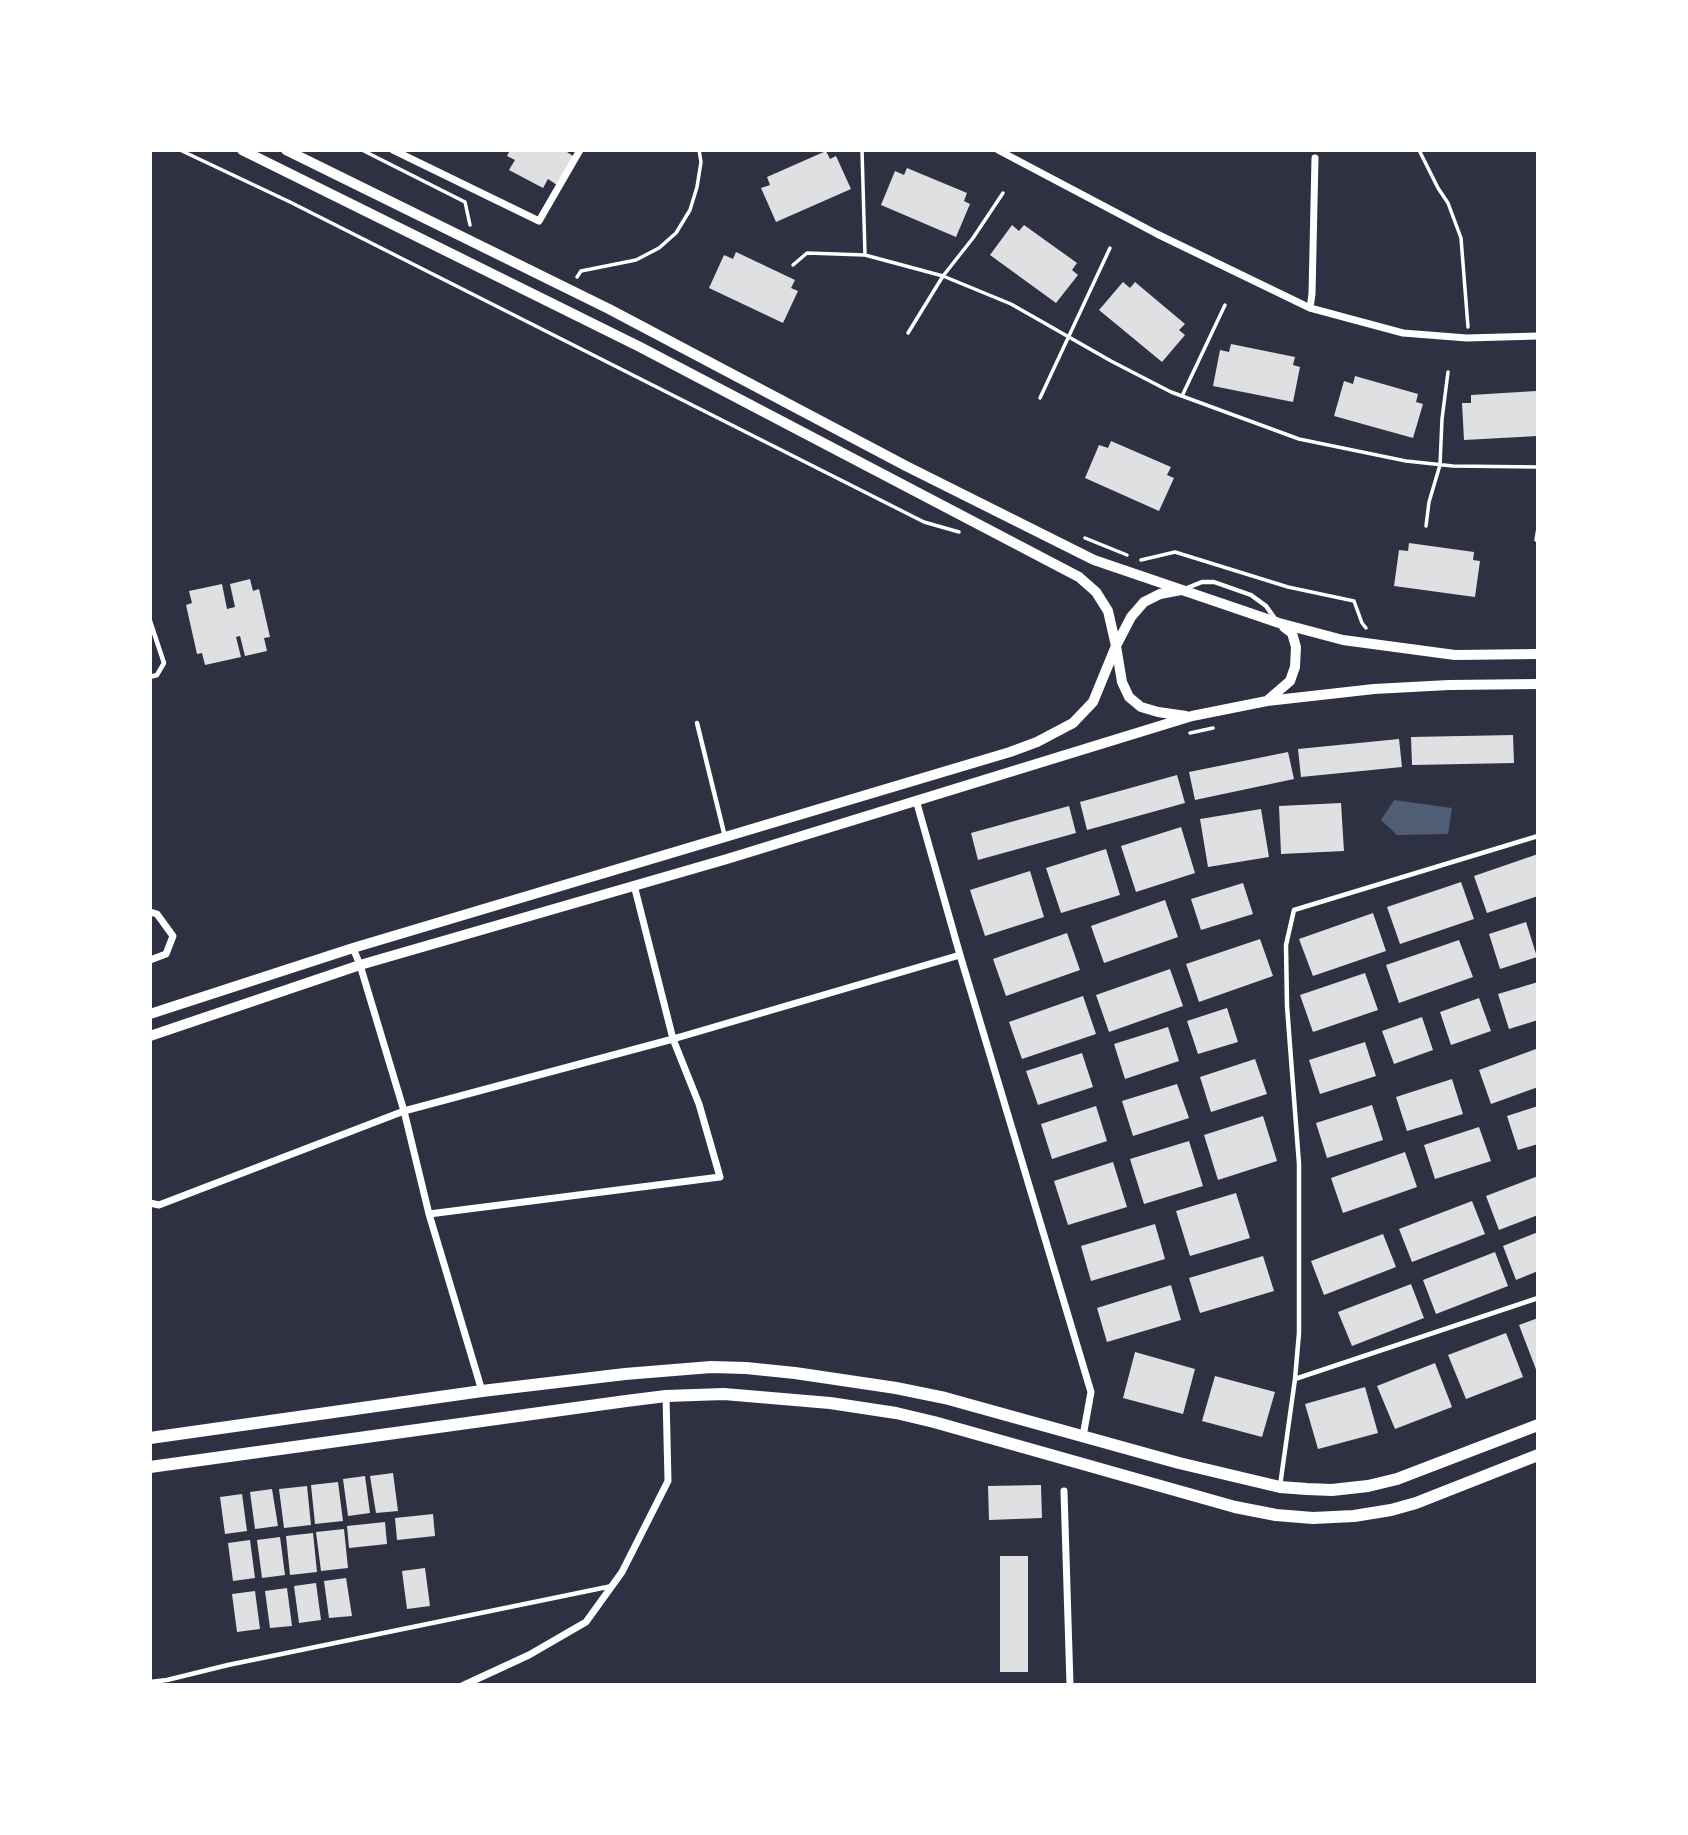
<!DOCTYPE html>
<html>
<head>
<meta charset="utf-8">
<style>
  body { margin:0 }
  #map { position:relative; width:1688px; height:1835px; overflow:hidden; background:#2d3142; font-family:Arial,sans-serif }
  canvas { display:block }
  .frame { position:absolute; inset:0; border:152px solid #fff; pointer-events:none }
</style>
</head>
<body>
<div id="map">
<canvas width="1688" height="1835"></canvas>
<div class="frame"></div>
</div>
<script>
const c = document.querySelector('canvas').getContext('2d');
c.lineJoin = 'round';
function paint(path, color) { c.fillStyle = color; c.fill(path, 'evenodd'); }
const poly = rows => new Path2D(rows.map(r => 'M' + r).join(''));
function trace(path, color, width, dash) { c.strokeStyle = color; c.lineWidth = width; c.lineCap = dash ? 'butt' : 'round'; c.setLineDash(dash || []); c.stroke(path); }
paint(poly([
  [1394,800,1452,808,1448,834,1397,835,1381,820]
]), '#4f5d75');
paint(poly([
  [510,150,564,150,573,156,557,185,548,179,543,188,509,170,515,160,507,156],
  [826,151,830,159,836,156,851,189,776,222,761,188,770,185,767,177],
  [907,168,967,193,964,201,970,204,956,237,881,205,895,171,904,175],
  [1012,225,1019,231,1024,225,1077,263,1072,270,1078,275,1056,303,990,255],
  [736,252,795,280,791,288,798,291,783,323,709,288,724,255,733,259],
  [1123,282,1130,288,1135,282,1185,324,1179,330,1185,335,1162,362,1099,310],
  [1231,344,1295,357,1293,365,1300,367,1293,402,1213,386,1220,350,1229,352],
  [1355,376,1418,394,1416,402,1423,404,1413,438,1334,416,1344,381,1353,384],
  [1536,391,1538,400,1538,436,1464,440,1462,403,1471,403,1471,395],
  [1111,441,1171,467,1167,475,1174,478,1159,511,1085,478,1099,445,1108,448],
  [1409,543,1474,552,1473,560,1480,561,1475,597,1394,586,1399,550,1408,551],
  [250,579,253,591,259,589,270,637,264,638,267,651,245,656,240,636,236,637,241,657,205,665,202,653,197,654,186,605,192,603,189,591,222,584,227,609,235,607,230,584],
  [1513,735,1514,763,1412,765,1411,737],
  [1399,739,1402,767,1301,777,1298,749],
  [1288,752,1294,779,1195,800,1189,772],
  [1177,775,1185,803,1087,830,1080,802],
  [1341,803,1344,851,1281,854,1279,806],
  [1069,806,1076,833,978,860,971,833],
  [1261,809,1269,857,1208,867,1200,819],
  [1181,827,1195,873,1136,892,1121,846],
  [1106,849,1120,895,1061,913,1046,868],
  [1538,854,1538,896,1487,913,1474,876],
  [1030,871,1044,917,985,936,970,890],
  [1461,882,1474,919,1400,944,1387,907],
  [1243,883,1253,914,1201,930,1191,899],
  [1165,900,1178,937,1104,963,1091,926],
  [1373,913,1386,951,1313,976,1299,939],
  [1526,922,1537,957,1500,969,1489,934],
  [1067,933,1080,970,1006,996,993,959],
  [1260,939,1273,976,1199,1002,1186,964],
  [1459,940,1473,977,1399,1003,1386,965],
  [1170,969,1183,1006,1109,1032,1096,995],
  [1365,973,1378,1010,1313,1032,1300,995],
  [1538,982,1538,1020,1509,1029,1498,994],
  [1083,996,1096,1034,1022,1059,1009,1022],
  [1479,998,1491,1031,1451,1045,1440,1012],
  [1227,1008,1238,1042,1198,1054,1187,1021],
  [1422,1017,1433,1050,1394,1064,1382,1031],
  [1168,1027,1179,1061,1125,1079,1114,1044],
  [1365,1042,1376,1076,1320,1094,1309,1060],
  [1536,1049,1538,1054,1538,1087,1491,1104,1479,1070],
  [1082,1053,1093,1087,1038,1105,1026,1071],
  [1255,1059,1267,1094,1211,1112,1200,1077],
  [1452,1079,1463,1114,1407,1131,1396,1097],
  [1177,1084,1189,1118,1133,1136,1122,1101],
  [1372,1105,1383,1140,1327,1158,1316,1123],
  [1096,1106,1107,1141,1052,1159,1041,1124],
  [1538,1106,1538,1144,1518,1150,1507,1116],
  [1263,1116,1277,1161,1218,1180,1204,1135],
  [1479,1127,1491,1161,1435,1179,1424,1145],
  [1189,1141,1203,1186,1144,1204,1130,1159],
  [1405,1152,1417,1187,1343,1213,1331,1178],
  [1113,1162,1127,1207,1068,1225,1054,1181],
  [1538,1176,1538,1215,1499,1230,1486,1196],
  [1236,1193,1250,1238,1190,1256,1176,1211],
  [1472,1201,1485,1234,1412,1262,1399,1229],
  [1155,1224,1165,1259,1091,1281,1081,1246],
  [1538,1232,1538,1271,1516,1280,1503,1246],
  [1383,1234,1396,1267,1324,1295,1311,1261],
  [1495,1252,1508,1286,1436,1314,1423,1280],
  [1263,1256,1274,1291,1200,1313,1189,1278],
  [1411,1284,1424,1318,1352,1346,1338,1312],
  [1171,1285,1181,1320,1107,1342,1097,1308],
  [1538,1318,1538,1372,1537,1372,1519,1325],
  [1506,1333,1523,1377,1466,1399,1448,1355],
  [1135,1352,1195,1369,1183,1414,1123,1398],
  [1435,1363,1452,1407,1395,1429,1377,1386],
  [1215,1376,1275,1392,1262,1437,1202,1421],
  [1365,1387,1378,1433,1318,1449,1305,1404],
  [393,1473,398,1511,376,1513,370,1476],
  [365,1476,370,1513,348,1516,343,1479],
  [338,1482,343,1521,315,1524,311,1485],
  [1041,1485,1042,1518,989,1520,988,1486],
  [307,1486,311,1525,284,1528,279,1489],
  [272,1489,278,1526,255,1529,250,1492],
  [242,1494,247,1531,225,1534,220,1497],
  [433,1514,435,1536,397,1540,395,1518],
  [385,1522,387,1544,349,1548,347,1526],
  [344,1529,348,1568,321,1571,316,1532],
  [313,1533,317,1572,290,1575,286,1536],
  [280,1537,285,1575,262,1578,257,1540],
  [250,1540,255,1578,233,1581,228,1543],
  [1000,1556,1028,1556,1028,1672,1000,1672],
  [425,1568,430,1606,407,1609,402,1571],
  [346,1578,352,1616,329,1618,324,1581],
  [316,1583,321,1620,299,1623,294,1586],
  [287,1588,292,1626,270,1628,265,1591],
  [255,1591,260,1629,237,1632,232,1594]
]), '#e0e0e3');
trace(poly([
  [180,150,290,202,924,522,959,532],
  [362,150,465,202,470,225],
  [862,150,865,255],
  [1419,150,1438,188,1448,203,1461,238,1468,327],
  [793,265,807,253,865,255,943,276,1011,304,1111,361,1171,392,1299,439,1406,461,1453,466,1538,467],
  [577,277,581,271,636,260,659,248,676,233,690,210,697,187,701,162,699,150],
  [908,333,943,276,973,238,1003,193],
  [1182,396,1225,305],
  [1040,398,1110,248],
  [1426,526,1429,502,1440,465,1442,419,1448,372],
  [1085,538,1127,555],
  [1536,540,1538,528],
  [1141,560,1175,552,1288,587,1354,601,1362,623,1366,628],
  [1190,733,1213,728]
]), '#fff', 3.5);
trace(poly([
  [1187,588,1202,582,1214,582,1251,595,1266,606,1276,620],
  [150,621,164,663,157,675,150,677],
  [697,723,725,837],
  [1295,1379,1538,1298],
  [1280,1486,1295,1379,1299,1333,1299,1164,1287,1006,1286,945,1294,910,1538,836],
  [150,1682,167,1680,228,1665,612,1586]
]), '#fff', 4.5);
trace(poly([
  [393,150,539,221,580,150],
  [998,150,1157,234,1310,308,1403,333,1467,338,1538,336],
  [1310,308,1312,294,1315,158],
  [916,800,960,955,1091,1392,1083,1436],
  [150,912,157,914,173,936,166,954,150,960],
  [353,948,360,965,404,1111,429,1214,482,1391],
  [150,1203,159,1205,404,1111,673,1039,634,885],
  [429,1214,720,1177,699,1104,673,1039,960,955],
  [1064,1491,1070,1685],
  [464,1685,529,1655,586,1622,622,1572,668,1481,666,1396]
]), '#fff', 7);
trace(poly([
  [242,150,640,347,1079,577,1096,592,1108,611,1116,646,1122,682,1129,697,1141,707,1158,712,1186,716],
  [286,150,609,309,906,466,1094,560,1279,623,1343,640,1455,655,1538,654],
  [1268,700,1290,681,1295,667,1296,647,1292,633,1284,627],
  [150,1014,353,948,1010,752,1037,742,1073,723,1093,702,1116,646,1131,617,1144,602,1160,594,1181,590],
  [150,1036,360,965,727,859,1192,716,1267,701,1374,689,1449,685,1538,684]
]), '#fff', 10);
trace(poly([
  [150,1438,482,1391,625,1374,711,1367,746,1368,795,1373,896,1388,945,1398,1179,1463,1280,1487,1307,1489,1332,1490,1368,1486,1397,1479,1538,1425],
  [150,1467,626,1401,666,1396,724,1394,830,1403,896,1413,934,1422,1235,1507,1276,1515,1313,1518,1354,1516,1391,1510,1416,1503,1538,1455]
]), '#fff', 12);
</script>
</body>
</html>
